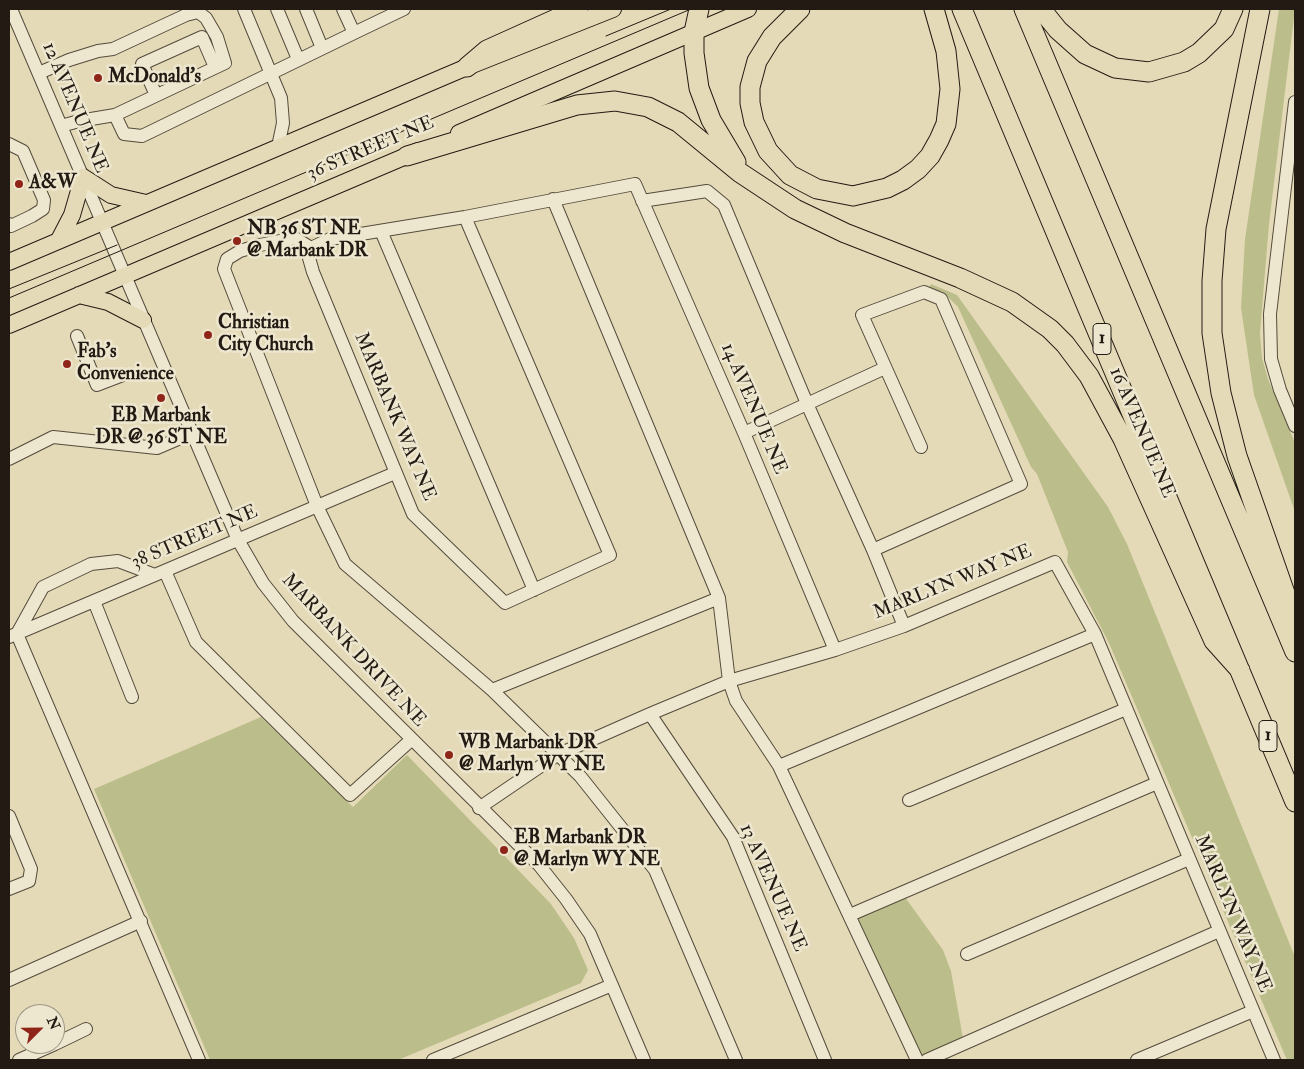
<!DOCTYPE html>
<html>
<head>
<meta charset="utf-8">
<style>
  body { margin:0 }
  #map { position:relative; width:1304px; height:1069px; overflow:hidden; background:#e5dab7; font-family:"IM FELL Double Pica",serif }
  canvas { display:block }
  .frame { position:absolute; inset:0; border:10px solid #231b13; pointer-events:none }
  .north { position:absolute; left:15px; top:1004px; width:50px; height:50px; box-sizing:border-box; background:#eee7d0; border:1px solid #9d9584; border-radius:50%; rotate:67deg; font-size:14px; font-weight:700; line-height:20px; text-align:center; color:#231b13 }
  .north::after { content:''; display:block; margin:auto; width:18px; height:22px; background:#8f2418; clip-path:polygon(50% 0,100% 100%,50% 72%,0 100%) }
</style>
</head>
<body>
<div id="map">
<canvas width="1304" height="1069"></canvas>
<div class="frame"></div>
<div class="north">N</div>
</div>
<script>
const c = document.querySelector('canvas').getContext('2d');
c.lineJoin = 'round';
function paint(path, color) { c.fillStyle = color; c.fill(path, 'evenodd'); }
const poly = rows => new Path2D(rows.map(r => 'M' + r).join(''));
function trace(path, color, width, dash) { c.strokeStyle = color; c.lineWidth = width; c.lineCap = dash ? 'butt' : 'round'; c.setLineDash(dash || []); c.stroke(path); }
function drawText(font, color, halo, rows, align = 'center') {
  c.font = font + ' "IM FELL Double Pica",serif'; c.lineWidth = 5; c.setLineDash([]); c.textBaseline = 'middle'; c.strokeStyle = halo; c.fillStyle = color; for (const [text, x, y, turn = 0] of rows) {
    c.save(); c.translate(x, y); c.rotate((+turn || 0) * Math.PI / 180); c.textAlign = isNaN(turn) ? turn : align; if (halo) c.strokeText(text, 0, 0); c.fillText(text, 0, 0); c.restore();
  }
}
paint(poly([
  [1279,9,1295,9,1269,224,1260,333,1262,358,1268,379,1295,443,1295,512,1254,395,1241,308,1245,239],
  [931,284,957,295,1108,507,1127,544,1295,957,1295,1060,1287,1060,1109,643,1067,562,1068,552,1037,474,1031,467,958,307,943,292,929,288],
  [261,717,353,807,407,755,551,904,574,938,588,970,581,983,398,1060,210,1060,94,789],
  [902,893,943,950,951,971,964,1044,917,1060,850,915]
]), '#bbbe8a');
const minor = poly([
  [11,9,238,540,263,583,293,621,539,865,566,899,590,934,644,1060],
  [244,9,281,98,283,123,278,147],
  [277,9,298,59],
  [306,9,322,48],
  [354,33,404,9],
  [39,73,69,60,98,51,113,49,186,15,198,12,206,18,217,37,225,63,115,115],
  [156,95,142,64,202,37,215,67],
  [1295,102,1270,314,1271,359,1280,390,1295,426],
  [61,126,79,121,115,115,124,134,142,136,354,33,343,9],
  [9,144,23,151,44,200,43,209,32,216,11,226,9,224],
  [553,199,719,598,729,681,736,701,779,766],
  [642,201,707,191,724,205,808,406,873,550,1021,484,941,299,924,292,862,315,921,447],
  [465,217,610,555,505,603,413,514,313,272,309,258,311,248,330,239,465,217,635,184,744,433,835,650],
  [381,231,534,590],
  [311,248,295,238,260,245,240,251,227,259,224,269,317,506,345,564,492,690,719,598],
  [77,336,97,385,123,375],
  [744,433,885,368],
  [9,459,53,437,157,448,192,433],
  [873,550,904,626],
  [165,571,196,642,350,795,411,740],
  [155,575,118,561,91,564,43,587,17,634,199,1060],
  [94,601,132,697],
  [9,637,395,473],
  [492,690,580,776,655,870,736,1060],
  [650,714,733,837,825,1060],
  [909,800,1126,709],
  [479,808,557,755,650,714,729,681,835,650,904,626,1055,562,1095,634,1274,1060],
  [9,816,31,869,29,881,9,889],
  [850,915,1157,783],
  [967,954,1189,859],
  [9,980,141,921],
  [55,1044,86,1029],
  [19,1060,55,1044],
  [433,1060,612,985],
  [917,1060,779,766,1095,634],
  [927,1060,1219,931],
  [1137,1060,1253,1011]
]);
const major = poly([
  [459,133,748,9],
  [59,240,72,215,83,177,111,195,146,203],
  [9,262,467,67,613,9],
  [79,295,108,302,143,320],
  [9,325,418,151]
]);
const highway = poly([
  [699,9,694,32,694,53,699,88,711,120,736,162],
  [800,9,772,37,757,61,750,87,750,103,754,122,768,151,790,175,817,189,853,196,887,188,903,180,918,169,930,156,939,140,946,124,950,89,946,51,934,9],
  [962,9,1295,802],
  [1024,9,1295,652],
  [1041,9,1058,30,1085,54,1115,68,1149,72,1184,62,1199,53,1224,29,1233,9],
  [1260,9,1216,229,1212,281,1212,333,1221,393,1237,456,1293,616],
  [467,67,487,50,578,9],
  [407,156,577,105,615,101,648,107,678,122,739,172,795,209,845,233,960,278,1012,302,1050,329,1065,344,1089,376,1123,439,1214,641,1240,670]
]);
trace(minor, '#544b3c', 14);
trace(major, '#231b13', 18);
trace(highway, '#231b13', 21);
trace(minor, '#eee7d0', 12);
trace(major, '#e5dab7', 16);
trace(highway, '#e5dab7', 19);
trace(poly([
  [606,36,671,9],
  [9,289,117,245],
  [9,298,691,9]
]), '#231b13', 1);
for (const [x, y, r, color] of [
  [98,78,5,"#8f2418"],
  [19,184,5,"#8f2418"],
  [237,241,5,"#8f2418"],
  [208,335,5,"#8f2418"],
  [67,364,5,"#8f2418"],
  [161,398,5,"#8f2418"],
  [449,755,5,"#8f2418"],
  [504,850,5,"#8f2418"]
]) { const dot = new Path2D(); dot.arc(x, y, r, 0, 2 * Math.PI); c.fillStyle = color; c.fill(dot); trace(dot, '#eee7d0', 2); }
for (const [x, y, w] of [
  [1102,339,18],
  [1268,736,18]
]) { const box = new Path2D(); box.roundRect(x - w / 2, y - 15.5, w, 31, 4); c.fillStyle = '#eee7d0'; c.fill(box); trace(box, '#231b13', 1); }
drawText('bold 18px', '#231b13', null, [
  ["1",1102,339],
  ["1",1268,736]
]);
drawText('bold 19px', '#231b13', '#eee7d0', [
  ["McDonald's",108,78],
  ["A&W",29,184],
  ["NB 36 ST NE",247,230],
  ["@ Marbank DR",247,252],
  ["Christian",218,324],
  ["City Church",218,346],
  ["Fab's",77,353],
  ["Convenience",77,375],
  ["EB Marbank",161,417,"center"],
  ["DR @ 36 ST NE",161,439,"center"],
  ["WB Marbank DR",459,744],
  ["@ Marlyn WY NE",459,766],
  ["EB Marbank DR",514,839],
  ["@ Marlyn WY NE",514,861]
], 'left');
drawText('19px', '#231b13', '#eee7d0', [
  ["12 AVENUE NE",74,108,67],
  ["36 STREET NE",371,149,-23],
  ["14 AVENUE NE",753,409,67],
  ["MARBANK WAY NE",394,417,67],
  ["16 AVENUE NE",1141,433,67],
  ["38 STREET NE",195,538,-23],
  ["MARLYN WAY NE",953,583,-22],
  ["MARBANK DRIVE NE",353,651,47],
  ["13 AVENUE NE",772,888,66],
  ["MARLYN WAY NE",1232,914,67]
]);
</script>
</body>
</html>
